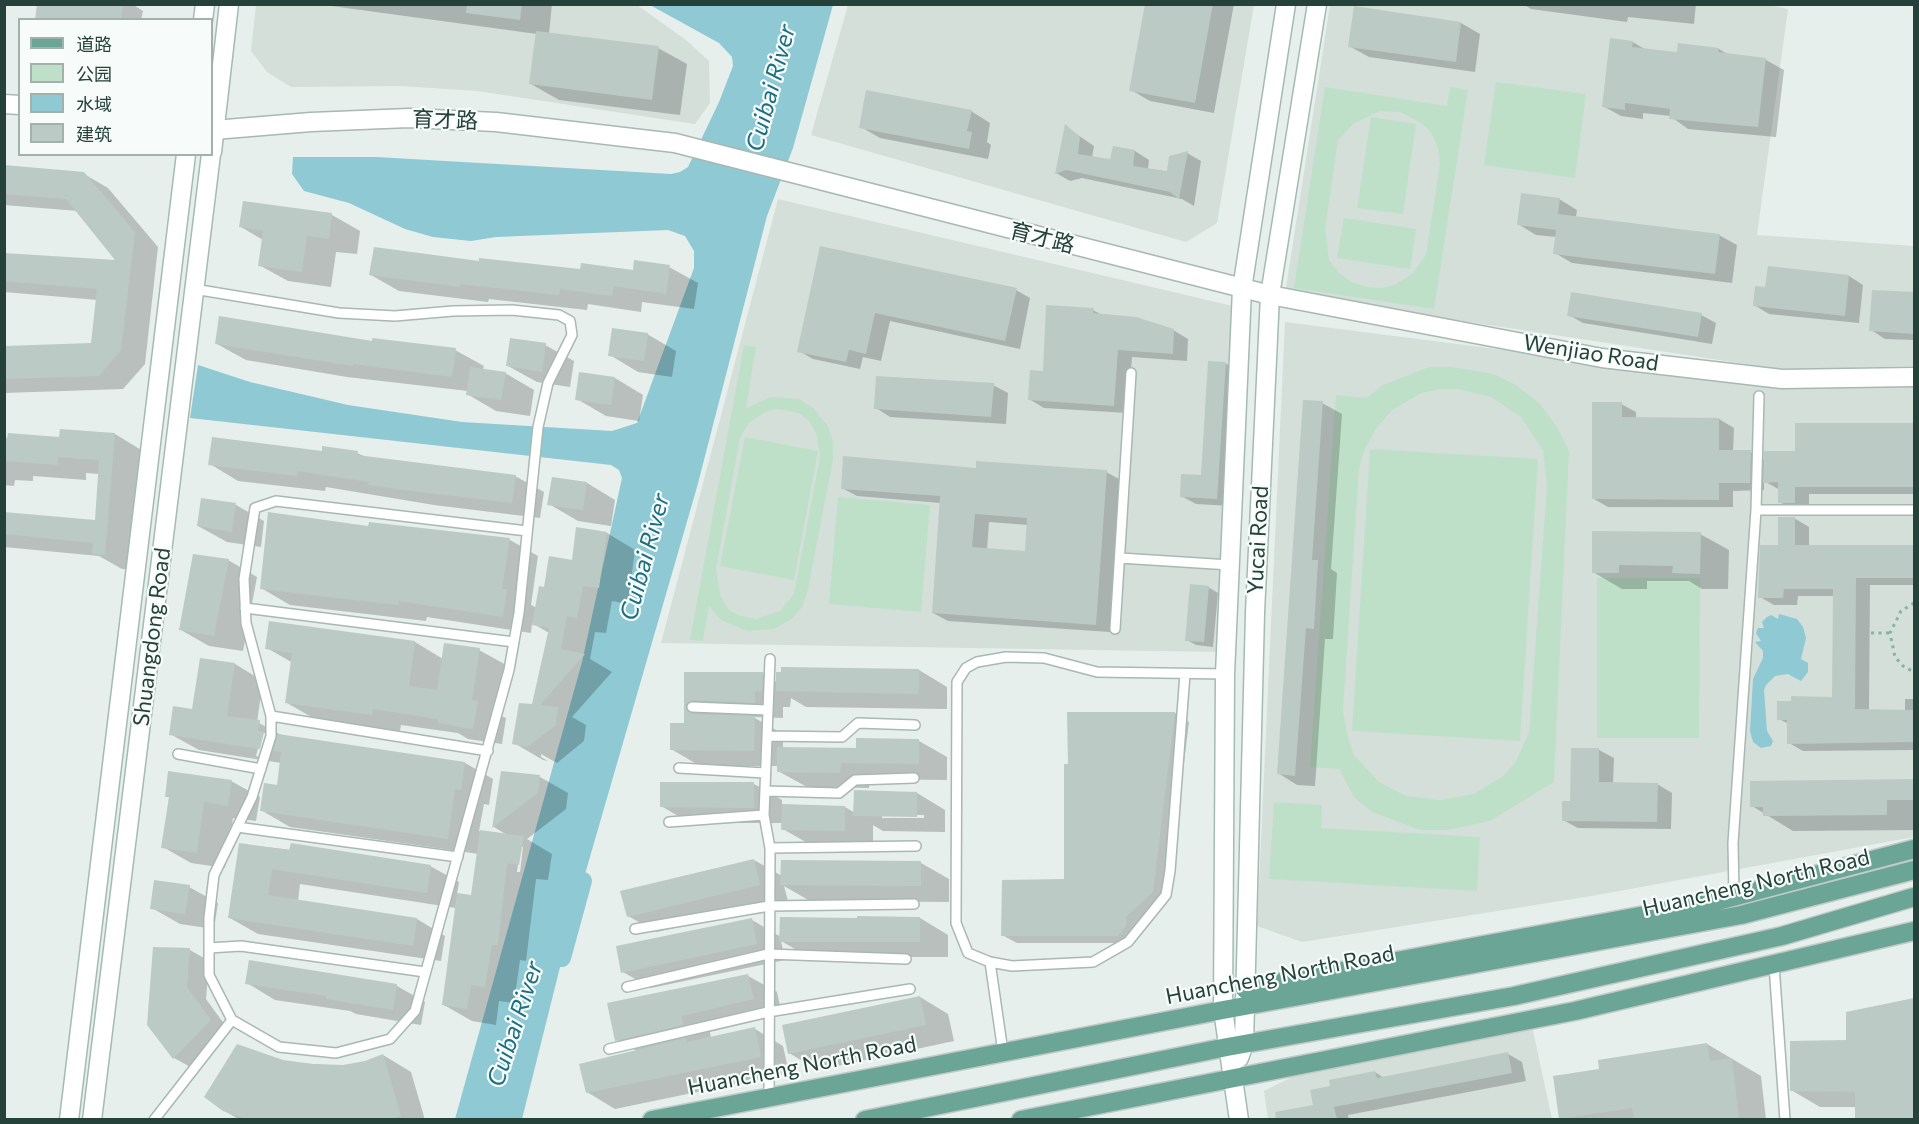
<!DOCTYPE html>
<html>
<head>
<meta charset="utf-8">
<style>
  body { margin:0 }
  #map { position:relative; width:1919px; height:1124px; overflow:hidden; background:#e6efeb; font-family:Commissioner,"Noto Sans SC",sans-serif }
  canvas { display:block }
  .frame { position:absolute; inset:0; border:6px solid #24423a; pointer-events:none }
  .legend { position:absolute; left:18px; top:18px; width:195px; height:138px; box-sizing:border-box; background:#f7fbf9; border:2px solid #a3b1ad; margin:0; padding:8px 10px; list-style:none; font-size:18px; color:#24423a }
  .legend li { display:flex; align-items:center; gap:12px; height:30px }
  .legend b { width:30px; border:2px solid #a3b1ad }
</style>
</head>
<body>
<div id="map">
<canvas width="1919" height="1124"></canvas>
<div class="frame"></div>
<ul class="legend">
<li><b style="height:8px;background:#6aa596"></b>道路</li>
<li><b style="height:16px;background:#bfe0c8"></b>公园</li>
<li><b style="height:16px;background:#8ec9d4"></b>水域</li>
<li><b style="height:16px;background:#bbcac4"></b>建筑</li>
</ul>
</div>
<script>
const c = document.querySelector('canvas').getContext('2d');
c.lineJoin = 'round';
function paint(path, color) { c.fillStyle = color; c.fill(path, 'evenodd'); }
const poly = rows => new Path2D(rows.map(r => 'M' + r).join(''));
function trace(path, color, width, dash) { c.strokeStyle = color; c.lineWidth = width; c.lineCap = dash ? 'butt' : 'round'; c.setLineDash(dash || []); c.stroke(path); }
function drawText(font, color, halo, rows, align = 'center') {
  c.font = font + ' Commissioner,"Noto Sans SC",sans-serif'; c.lineWidth = 4.5; c.setLineDash([]); c.textBaseline = 'middle'; c.strokeStyle = halo; c.fillStyle = color; for (const [text, x, y, turn = 0] of rows) {
    c.save(); c.translate(x, y); c.rotate((+turn || 0) * Math.PI / 180); c.textAlign = isNaN(turn) ? turn : align; if (halo) c.strokeText(text, 0, 0); c.fillText(text, 0, 0); c.restore();
  }
}
paint(poly([
  [256,5,637,5,686,40,709,61,710,103,695,124,477,91,400,86,291,87,267,72,251,51],
  [848,5,1254,5,1217,223,1186,242,811,135],
  [1330,5,1769,5,1788,9,1757,235,1914,246,1914,366,1785,370,1285,294],
  [778,199,1237,307,1218,652,661,643],
  [1285,322,1778,385,1914,386,1914,837,1592,896,1302,942,1257,926],
  [1532,1026,1552,1119,1268,1119,1264,1091,1298,1074]
]), '#d4dfda');
paint(poly([
  [1496,82,1586,94,1575,178,1484,165],
  [1325,87,1447,106,1450,87,1468,90,1434,309,1294,288],
  [1380,111,1400,112,1423,124,1431,132,1438,148,1440,164,1426,255,1412,274,1396,284,1383,288,1367,287,1351,282,1338,272,1329,260,1325,230,1338,141,1353,124],
  [1371,117,1416,124,1403,214,1357,208],
  [1344,218,1416,229,1410,269,1337,258],
  [744,345,756,347,746,408,771,397,799,399,813,408,828,426,833,442,833,460,807,594,802,607,793,618,774,629,747,631,721,620,709,606,703,641,690,640],
  [777,409,799,413,809,421,817,435,820,457,794,594,780,611,756,619,738,615,729,610,720,595,716,569,740,438,749,423,765,412],
  [1429,367,1452,367,1494,374,1516,385,1540,404,1557,427,1569,451,1554,782,1490,821,1448,830,1420,830,1372,812,1354,797,1339,769,1310,767,1336,395,1367,398,1383,385],
  [1440,389,1458,389,1491,397,1521,417,1543,450,1547,485,1529,733,1515,763,1503,776,1474,794,1440,800,1406,796,1379,782,1354,755,1348,738,1343,711,1359,469,1363,453,1375,430,1392,410,1422,393],
  [745,437,818,451,794,580,720,566],
  [1370,449,1538,459,1520,741,1352,731],
  [838,497,930,505,921,612,829,604],
  [1597,578,1700,578,1699,738,1597,738],
  [1274,802,1322,805,1321,828,1480,837,1477,891,1269,879]
]), '#bfe0c8');
paint(poly([
  [650,5,833,5,793,148,767,216,697,487,572,919,522,1119,455,1119,582,662,622,478,619,470,611,465,190,418,198,365,250,382,348,405,462,422,612,431,637,423,694,268,694,251,685,236,668,230,496,237,471,241,433,237,405,229,349,203,304,191,292,174,293,157,376,157,671,174,680,172,688,167,719,102,733,66,732,57,719,43],
  [1779,614,1797,619,1803,627,1806,638,1801,659,1808,663,1808,672,1801,681,1788,674,1775,676,1766,685,1764,690,1767,731,1773,741,1771,746,1761,748,1753,742,1750,731,1753,679,1763,658,1763,651,1755,642,1761,641,1756,633,1758,628,1764,628,1762,622,1767,617,1771,615,1778,619]
]), '#8ec9d4');
paint(poly([
  [39,4,132,4,143,11,141,20,37,20],
  [317,4,552,4,549,34,658,48,687,64,680,115,559,100,531,84,537,34],
  [1147,4,1234,4,1214,113,1150,101,1131,90],
  [1523,4,1696,4,1694,24,1628,17,1627,22,1531,9],
  [1461,23,1480,34,1475,72,1369,57,1349,46],
  [1633,42,1646,50,1678,54,1719,49,1729,55,1766,60,1784,70,1776,137,1688,129,1670,116,1643,113,1643,119,1621,116,1603,106],
  [971,111,990,123,987,142,991,145,988,159,880,138,861,127],
  [1066,127,1094,146,1092,158,1112,161,1135,151,1149,160,1148,169,1169,172,1187,153,1201,161,1194,206,1182,199,1082,178,1070,181,1056,173],
  [4,167,84,174,108,188,158,247,145,364,123,389,4,393,4,347,92,344,98,300,4,292,4,254,119,262,78,211,4,205],
  [1559,199,1577,210,1576,217,1719,235,1737,245,1732,283,1572,263,1555,253,1557,237,1536,235,1518,224],
  [332,215,360,231,357,254,336,252,331,287,288,281,259,265,263,240,241,227],
  [821,248,1016,290,1030,298,1020,349,890,321,881,361,863,357,860,369,813,359,799,351],
  [480,263,581,271,634,272,669,267,698,283,694,309,642,302,641,312,588,304,587,310,489,299,488,302,399,291,371,275],
  [1849,276,1863,285,1859,323,1769,314,1754,305,1767,289],
  [1874,291,1914,294,1914,340,1885,339,1871,330],
  [1093,310,1102,315,1173,330,1188,339,1187,361,1132,357,1128,413,1044,408,1029,399],
  [1569,315,1701,315,1716,323,1712,344,1583,323],
  [647,334,676,351,672,377,638,372,610,355],
  [373,342,455,350,484,366,483,370,505,373,534,390,530,416,496,411,467,394,468,391,347,377,246,360,217,344],
  [545,345,574,361,570,387,537,382,508,366],
  [1225,363,1240,371,1231,506,1196,504,1181,496,1203,477],
  [615,378,643,395,639,421,606,416,577,399],
  [993,385,1008,393,1006,424,890,417,876,408],
  [1322,403,1342,414,1331,569,1337,573,1333,639,1325,639,1315,786,1297,785,1278,773],
  [1621,404,1636,412,1636,419,1719,419,1734,428,1733,452,1750,452,1766,461,1796,452,1797,425,1914,425,1914,494,1809,494,1809,511,1794,511,1780,502,1780,490,1764,481,1764,490,1733,491,1733,507,1608,507,1594,499],
  [62,430,115,434,143,451,133,570,122,569,99,556,4,547,4,513,96,522,99,474,86,473,86,480,33,476,33,481,15,480,14,486,4,485,4,440,61,439],
  [357,453,366,457,515,476,544,492,540,518,434,505,326,487,325,491,238,481,210,464],
  [977,470,1106,472,1121,480,1110,632,948,621,933,613,941,503,857,496,842,488],
  [989,522,1028,525,1026,553,987,550],
  [553,479,587,483,615,500,611,526,578,521,549,504],
  [202,500,236,505,264,521,261,547,227,542,198,526],
  [1794,518,1809,527,1809,546,1914,546,1914,585,1870,585,1869,711,1905,711,1905,699,1914,699,1914,750,1803,751,1789,743,1789,724,1779,719,1834,698,1834,596,1798,596,1797,605,1774,605,1760,597,1780,546],
  [369,528,510,540,538,556,531,605,537,608,546,589,607,533,635,550,628,604,612,601,606,633,595,632,590,659,612,672,572,717,586,725,584,741,557,763,541,754,541,757,548,761,543,760,514,743,533,706,549,633,532,623,531,633,427,617,426,621,290,605,261,588],
  [1700,534,1729,550,1728,589,1702,589,1689,581,1647,581,1647,589,1622,589,1593,572],
  [228,560,257,577,243,651,209,646,181,630],
  [1208,587,1218,593,1213,647,1196,645,1187,640],
  [415,642,443,659,479,650,508,666,501,716,506,718,502,744,468,739,458,733,401,725,400,731,315,719,287,703,293,663,267,648],
  [201,659,235,664,263,681,257,722,285,737,465,763,493,779,489,805,484,804,479,831,507,835,494,827,503,772,540,777,568,793,566,809,527,839,552,854,548,880,536,879,526,961,520,960,514,1003,499,1001,496,1025,472,1021,444,1005,456,908,300,884,298,901,417,919,445,936,441,961,258,934,230,918,240,844,430,866,459,882,457,894,473,896,479,854,290,827,261,810,278,786,281,763,199,750,170,734,193,711],
  [262,733,266,733,259,757,256,756],
  [520,847,523,847,520,872,517,872],
  [919,670,947,687,947,709,806,707,791,698,790,707,783,707,783,718,753,717,783,734,783,748,857,750,919,741,947,757,947,780,869,779,869,788,807,787,778,771,778,766,700,766,671,749,685,725,685,673,762,673,777,682],
  [1175,713,1189,722,1167,900,1140,926,1140,935,1133,943,1017,943,1002,935,1066,881,1069,714],
  [1573,749,1599,750,1614,758,1613,784,1657,784,1672,793,1671,829,1578,828,1563,820,1572,802],
  [231,781,260,797,256,821,233,818,225,868,191,863,163,847,170,798,166,796],
  [1914,781,1914,830,1793,831,1752,806,1752,782],
  [754,784,782,800,782,806,845,807,855,813,917,793,945,810,945,832,883,831,873,825,873,846,811,845,783,829,783,823,690,823,661,806],
  [882,815,924,815,924,818,882,818],
  [754,860,782,876,921,863,949,879,949,902,810,901,784,886,788,901,657,932,628,916],
  [189,887,218,903,214,929,180,924,152,908],
  [920,918,948,935,948,957,809,957,781,941,785,960,651,988,623,972,752,920,781,937],
  [190,950,209,961,206,999,230,1032,194,1069,174,1058,148,1024],
  [250,961,397,986,425,1002,421,1025,356,1014,350,1011,275,1000,247,983],
  [748,976,777,992,782,1015,710,1032,711,1038,755,1029,783,1046,789,1073,615,1109,587,1092,637,1051,617,1040],
  [920,997,948,1014,954,1041,818,1070,789,1053],
  [1914,1000,1914,1120,1856,1120,1856,1107,1820,1107,1791,1090,1847,1042,1847,1013],
  [1707,1044,1761,1076,1766,1120,1560,1119,1554,1078,1601,1070],
  [1508,1054,1522,1062,1526,1081,1348,1115,1349,1120,1294,1120,1292,1111,1315,1107,1332,1088,1375,1072,1384,1078],
  [383,1055,411,1072,425,1120,240,1120,223,1110,282,1062,343,1066,365,1063]
]), '#0003');
trace(poly([
  [562,958,583,881]
]), '#8ec9d4', 18);
paint(poly([
  [37,4,123,4,121,20,35,20],
  [467,4,522,4,520,20,466,13],
  [1145,4,1213,4,1195,103,1129,91],
  [1354,6,1461,22,1456,62,1348,47],
  [536,31,659,46,652,100,529,84],
  [1610,38,1633,41,1632,47,1677,52,1678,43,1719,48,1718,52,1766,58,1758,127,1669,119,1670,109,1625,103,1625,110,1602,107],
  [866,90,972,110,967,131,972,132,969,149,859,128],
  [1065,124,1080,137,1078,154,1110,159,1113,146,1135,150,1133,166,1167,171,1169,156,1188,151,1179,199,1170,192,1066,170,1055,174],
  [4,165,84,172,135,232,121,350,99,376,4,379,4,346,91,343,97,289,4,281,4,253,115,260,66,199,4,194],
  [1521,193,1560,198,1558,214,1720,234,1715,274,1553,254,1556,230,1517,225],
  [243,201,332,213,329,239,307,236,302,272,258,266,263,231,239,227],
  [820,246,1017,288,1005,341,875,313,866,354,849,350,846,362,797,352],
  [374,247,479,261,479,258,580,269,581,263,633,270,634,260,670,265,666,294,614,286,612,296,560,289,559,295,460,284,460,287,369,275],
  [1768,266,1849,275,1845,316,1753,306,1755,286,1765,287],
  [1872,290,1914,292,1914,334,1869,331],
  [1571,292,1702,313,1698,337,1567,316],
  [1046,305,1094,308,1093,313,1136,317,1174,329,1173,354,1118,350,1114,406,1028,400,1030,370,1043,371],
  [219,316,372,341,372,338,456,348,452,377,353,364,353,366,215,344],
  [612,328,648,333,644,361,608,356],
  [510,338,546,343,542,372,506,366],
  [1208,361,1226,362,1217,499,1180,497,1181,474,1201,475],
  [470,367,506,372,501,400,466,395],
  [579,372,615,377,611,405,575,400],
  [876,376,994,383,991,417,874,409],
  [1303,400,1323,401,1312,560,1318,560,1314,629,1306,628,1295,776,1277,774],
  [1592,402,1622,402,1622,417,1719,418,1719,450,1751,450,1750,483,1719,483,1719,500,1592,499],
  [1795,423,1914,423,1914,487,1795,487,1795,503,1778,503,1778,482,1763,483,1764,451,1795,451],
  [60,429,115,433,105,555,92,554,93,543,4,534,4,512,95,520,99,460,58,457,57,465,4,461,4,438,7,438,8,433,59,437],
  [212,437,322,451,322,446,358,451,357,455,516,475,512,503,404,490,368,485,369,482,298,471,297,476,208,465],
  [843,456,976,468,976,461,1107,470,1096,625,932,613,940,496,841,489],
  [975,514,1027,518,1025,551,972,547],
  [552,477,587,482,583,510,547,505],
  [201,498,236,503,232,532,197,526],
  [268,512,368,526,369,522,510,538,502,589,507,589,503,617,399,601,398,605,260,589],
  [1778,517,1795,517,1795,545,1914,545,1914,578,1856,578,1855,709,1914,710,1914,742,1787,744,1787,720,1777,720,1777,701,1791,701,1791,696,1832,697,1833,589,1784,589,1783,598,1758,598,1760,545,1778,545],
  [576,527,607,532,599,588,583,586,577,618,567,616,561,649,585,654,540,705,558,707,556,725,527,747,512,744,519,703,532,704,549,628,532,625,539,586,544,587,549,556,572,560],
  [1592,531,1701,532,1700,574,1672,573,1673,566,1619,565,1619,573,1592,573],
  [193,554,229,559,214,636,179,630],
  [1190,584,1209,586,1204,642,1185,641],
  [269,621,415,641,409,686,437,690,444,643,480,648,472,700,478,701,473,729,438,723,438,719,373,709,372,715,285,703,292,653,265,649],
  [200,658,235,663,227,716,260,720,258,731,264,732,260,749,169,735,173,706,192,709],
  [781,667,919,669,919,694,776,691,776,672,781,672],
  [684,672,763,672,762,691,755,691,755,703,692,700,685,706,692,714,755,716,754,751,670,750,670,723,684,723],
  [1067,712,1175,712,1153,892,1126,917,1126,926,1118,936,1001,936,1002,880,1064,879,1064,764,1068,764],
  [278,734,465,762,461,790,455,789,448,839,260,811,264,783,277,785,281,752,273,751],
  [856,738,919,739,919,764,841,763,840,773,777,772,777,747,856,748],
  [1571,748,1599,748,1599,782,1658,783,1657,822,1562,821,1562,801,1570,801],
  [168,771,232,780,228,806,204,802,197,853,161,848,169,797,165,797],
  [501,771,540,775,538,793,492,828],
  [1914,779,1914,800,1887,800,1887,815,1763,816,1763,807,1750,807,1750,781],
  [660,782,754,782,754,808,660,807],
  [854,790,917,792,917,817,853,816],
  [782,804,845,806,845,831,781,830],
  [480,830,524,836,519,865,507,863,498,945,492,945,485,987,471,985,467,1009,442,1005,457,893,471,895],
  [239,843,289,850,291,843,431,865,427,893,272,869,268,895,417,918,413,946,228,918],
  [754,859,760,885,627,917,620,891],
  [781,860,921,861,921,886,780,885],
  [154,880,190,885,185,914,150,909],
  [857,916,920,917,920,942,779,942,780,917,857,918],
  [752,918,757,944,621,973,616,946],
  [153,947,190,948,187,987,211,1020,173,1059,147,1025],
  [249,960,397,984,393,1010,326,999,326,996,245,984],
  [748,974,754,999,682,1016,683,1025,615,1041,607,1003],
  [920,996,926,1025,788,1054,782,1025],
  [1914,998,1914,1119,1855,1119,1855,1092,1790,1091,1790,1041,1846,1040,1846,1012],
  [755,1027,761,1057,586,1093,579,1064,686,1038,687,1042],
  [1707,1043,1710,1061,1732,1058,1739,1119,1634,1119,1632,1108,1559,1119,1553,1076,1599,1069,1598,1060],
  [237,1044,283,1060,313,1064,343,1065,365,1061,383,1054,401,1116,391,1119,246,1119,223,1111,204,1097],
  [1508,1052,1512,1073,1334,1107,1337,1119,1276,1119,1275,1112,1313,1105,1310,1090,1330,1086,1329,1080,1375,1071,1377,1078]
]), '#bbcac4');
const service = poly([
  [194,289,339,313,395,316,453,311,512,310,559,315,570,321,572,335,548,383,538,427,519,613,509,670,415,1011,390,1039,336,1053,279,1047,232,1020,209,975,209,918,214,875,252,797,271,736,271,716,246,623,244,579,255,508,276,501,527,531],
  [1756,510,1914,510],
  [1120,558,1230,565],
  [245,608,514,642],
  [1115,629,1131,373],
  [1185,674,1170,871,1166,895,1128,942,1093,962,1012,966,990,962,968,953,956,923,957,682,966,668,977,662,1006,657,1044,658,1097,672,1225,674],
  [692,707,768,710],
  [271,716,488,751],
  [767,736,842,737,858,723,915,725],
  [178,754,261,769],
  [679,768,765,773],
  [765,791,839,793,855,780,914,778],
  [669,822,764,815],
  [237,827,458,857],
  [770,848,916,846],
  [1734,896,1733,843,1756,510,1759,396],
  [635,929,769,906,914,904],
  [209,948,241,946,425,972],
  [990,962,1003,1052],
  [1774,965,1785,1120],
  [627,987,768,954,906,959],
  [609,1049,768,1012,910,989],
  [769,1097,770,848,764,815,770,659],
  [154,1120,232,1020]
]);
const minor = poly([
  [4,104,20,105]
]);
const tertiary = poly([
  [214,130,311,122,409,118,496,122,675,143,1270,295,1602,358,1782,379,1914,377]
]);
const secondary = poly([
  [203,20,205,4],
  [212,152,229,4],
  [1239,1058,1244,1044,1255,613,1270,295,1317,4],
  [69,1120,186,154],
  [92,1120,211,154],
  [1239,1120,1223,1010,1225,674,1242,289,1286,4]
]);
const primary = poly([
  [1245,989,1710,903,1914,849],
  [652,1120,1223,1010,1741,915,1914,870],
  [865,1120,1227,1047,1514,996,1782,936,1914,897],
  [1021,1120,1575,1011,1914,931]
]);
trace(service, '#a8b8b2', 12);
trace(minor, '#a8b8b2', 21);
trace(tertiary, '#a8b8b2', 21);
trace(secondary, '#a4bbb3', 21);
trace(primary, '#c2cac8', 21);
trace(poly([
  [1914,603,1901,611,1890,633,1895,657,1903,666,1914,672],
  [1871,633,1890,633]
]), '#86b3a5', 3, [3, 4.5]);
trace(service, '#fff', 9);
trace(minor, '#fff', 18);
trace(tertiary, '#fff', 18);
trace(secondary, '#fff', 18);
trace(primary, '#6aa596', 18);
drawText('22px', '#24423a', '#f7fbf9', [
  ["育才路",445,120,2],
  ["育才路",1042,238,14],
  ["Wenjiao Road",1591,353,9],
  ["Yucai Road",1258,540,-87],
  ["Shuangdong Road",152,637,-83],
  ["Huancheng North Road",1756,883,-13],
  ["Huancheng North Road",1280,975,-11],
  ["Huancheng North Road",802,1066,-11]
]);
drawText('italic 24px', '#1c6f80', '#f7fbf9', [
  ["Cuibai River",771,88,-75],
  ["Cuibai River",645,557,-75],
  ["Cuibai River",515,1024,-72]
]);
</script>
</body>
</html>
